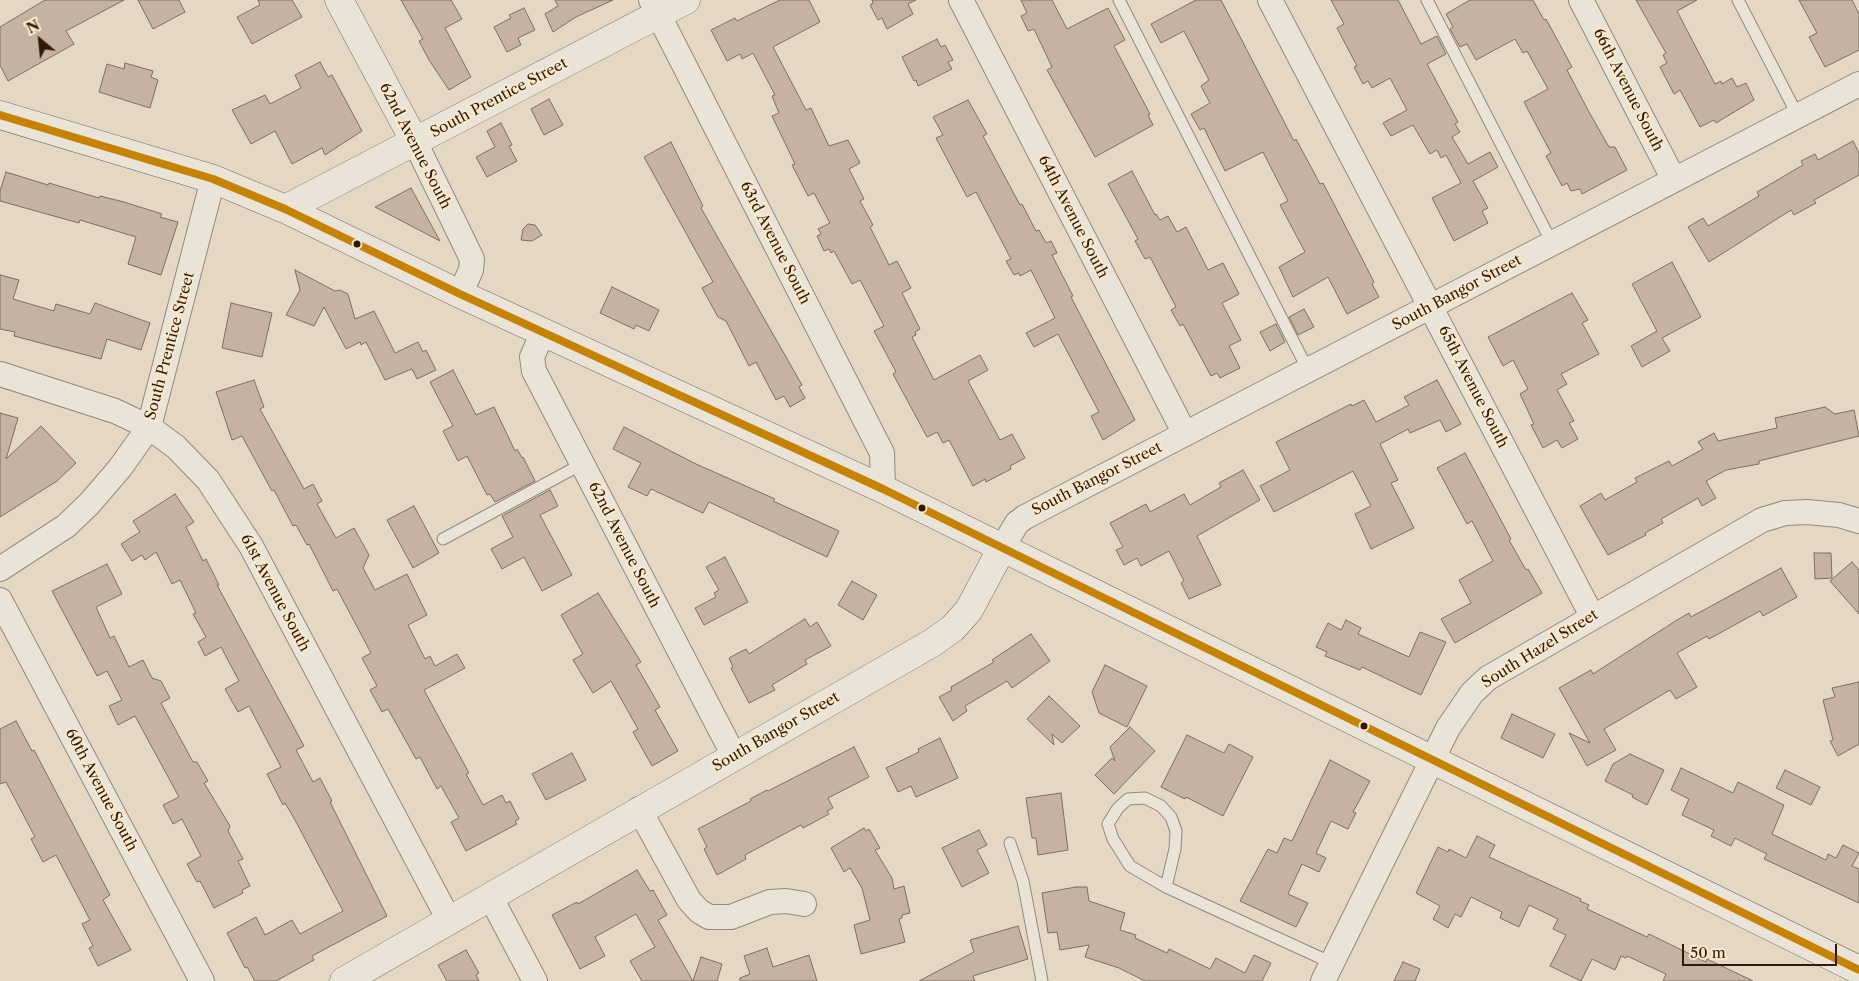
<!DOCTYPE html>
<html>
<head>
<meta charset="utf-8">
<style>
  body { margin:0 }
  #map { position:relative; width:1859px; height:981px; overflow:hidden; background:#e4d8c4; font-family:"Libre Caslon Text",serif }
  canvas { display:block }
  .north { position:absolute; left:15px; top:15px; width:50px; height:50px; -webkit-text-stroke:4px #f6e8d0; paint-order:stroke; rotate:332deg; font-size:14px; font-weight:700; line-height:20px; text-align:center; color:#351a01 }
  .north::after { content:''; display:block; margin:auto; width:18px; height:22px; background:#351a01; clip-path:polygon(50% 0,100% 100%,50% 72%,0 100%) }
  .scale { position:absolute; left:1682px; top:944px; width:155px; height:22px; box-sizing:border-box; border:2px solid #351a01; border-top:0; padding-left:6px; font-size:15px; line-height:18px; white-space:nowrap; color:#351a01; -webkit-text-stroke:4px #f6e8d0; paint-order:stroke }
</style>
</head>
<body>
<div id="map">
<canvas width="1859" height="981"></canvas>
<div class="north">N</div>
<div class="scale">50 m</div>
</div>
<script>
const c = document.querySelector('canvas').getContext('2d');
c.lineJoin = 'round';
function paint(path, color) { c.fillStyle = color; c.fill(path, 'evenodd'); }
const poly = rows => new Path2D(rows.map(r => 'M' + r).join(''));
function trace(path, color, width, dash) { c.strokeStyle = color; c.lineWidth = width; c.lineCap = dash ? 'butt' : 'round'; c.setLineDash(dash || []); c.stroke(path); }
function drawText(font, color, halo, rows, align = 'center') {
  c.font = font + ' "Libre Caslon Text",serif'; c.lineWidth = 4.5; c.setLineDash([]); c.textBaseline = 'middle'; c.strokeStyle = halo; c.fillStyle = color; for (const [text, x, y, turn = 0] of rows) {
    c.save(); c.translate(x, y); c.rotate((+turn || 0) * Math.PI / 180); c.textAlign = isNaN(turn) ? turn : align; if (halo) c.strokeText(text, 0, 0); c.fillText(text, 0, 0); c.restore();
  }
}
const building = poly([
  [45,0,124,0,66,31,74,44,8,81,0,65,0,27,45,0],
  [138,0,179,0,185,12,153,29,138,0],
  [258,0,292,0,302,17,252,44,237,17,260,5,258,0],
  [401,0,451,0,462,19,445,28,471,77,449,90,429,60,419,41,423,39,401,0],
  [555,0,613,0,576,17,553,32,545,14,558,6,555,0],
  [780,0,809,0,820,22,773,47,806,110,811,108,829,146,848,140,860,163,849,169,864,199,860,201,873,225,870,227,889,265,897,261,911,288,902,293,920,329,915,332,916,335,912,337,934,380,980,355,988,370,968,381,1000,440,1012,434,1025,458,1010,466,1011,469,986,482,985,479,973,486,949,440,943,443,937,432,927,437,893,374,896,372,874,331,884,326,860,280,852,284,834,251,831,253,829,249,824,251,817,236,821,234,818,229,830,223,814,193,808,196,792,165,795,164,772,116,779,113,772,96,775,95,753,53,742,59,740,54,727,61,711,30,735,18,737,21,745,17,780,0],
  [872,0,916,0,908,4,913,14,887,29,882,18,878,20,870,5,873,3,872,0],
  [1021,0,1052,0,1067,29,1108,8,1125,40,1114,46,1150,114,1148,115,1153,125,1095,157,1047,70,1052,67,1034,29,1028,31,1021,16,1027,13,1021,0],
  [1196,0,1221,0,1294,141,1296,139,1320,184,1323,183,1335,206,1374,282,1372,284,1379,297,1347,314,1328,277,1293,297,1279,267,1305,252,1280,205,1288,201,1263,152,1225,171,1204,128,1200,130,1191,114,1210,103,1201,86,1209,80,1184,31,1161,43,1151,24,1196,0],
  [1331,0,1398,0,1421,44,1437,36,1446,54,1427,64,1458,122,1455,124,1460,132,1452,137,1468,164,1490,152,1498,167,1473,181,1488,208,1482,211,1488,223,1454,241,1432,198,1461,183,1446,155,1441,158,1437,150,1430,154,1413,125,1391,136,1383,123,1407,110,1390,78,1372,88,1368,81,1363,84,1354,67,1357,66,1337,28,1344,24,1331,0],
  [1470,0,1533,0,1544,20,1546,19,1572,67,1567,70,1589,112,1609,147,1615,147,1627,170,1582,194,1580,189,1571,191,1567,183,1562,186,1546,156,1551,153,1524,102,1548,89,1527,51,1523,53,1515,39,1476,60,1467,44,1460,47,1450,29,1453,27,1446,14,1470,0],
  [1636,0,1697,0,1677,11,1715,84,1721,81,1722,84,1732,78,1737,87,1746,83,1754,100,1716,123,1714,120,1700,127,1680,90,1674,94,1660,67,1667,63,1663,55,1666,53,1636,0],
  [1799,0,1852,0,1859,14,1859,50,1825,67,1809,37,1817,33,1799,0],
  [524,8,535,30,518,38,521,45,507,52,494,27,511,18,509,15,524,8],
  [937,39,941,47,945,45,953,60,948,62,952,69,918,86,916,80,914,81,902,57,937,39],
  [320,62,328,77,332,75,362,131,325,155,322,148,292,164,275,131,251,144,232,110,265,95,270,104,301,88,295,75,320,62],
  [125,63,153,71,151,77,158,80,150,108,99,92,107,64,124,69,125,63],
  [549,99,563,125,544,135,531,109,549,99],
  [968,100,987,134,983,136,1020,205,1022,204,1036,231,1039,230,1046,243,1051,241,1057,253,1052,255,1073,296,1071,297,1135,420,1103,440,1091,416,1099,412,1058,334,1034,347,1026,333,1055,318,1031,270,1020,276,1019,273,1014,275,1006,261,1011,259,976,192,967,197,936,138,943,135,933,117,968,100],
  [501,123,512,145,509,146,517,161,487,177,476,157,495,147,487,131,501,123],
  [1853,141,1859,153,1859,175,1814,200,1816,203,1794,215,1791,210,1709,262,1688,227,1703,218,1708,226,1759,196,1757,192,1803,165,1801,161,1815,154,1818,160,1853,141],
  [671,142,703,206,701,208,802,385,799,387,805,398,790,407,784,396,776,400,756,362,749,366,726,321,718,317,702,288,713,282,644,157,671,142],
  [1132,171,1155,215,1156,214,1160,220,1168,216,1177,232,1186,227,1208,270,1223,263,1239,294,1222,303,1241,340,1229,346,1240,368,1220,378,1217,373,1211,376,1183,324,1180,326,1171,310,1176,307,1150,257,1145,259,1135,241,1138,239,1108,184,1132,171],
  [6,172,48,185,49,183,99,198,100,196,124,202,162,214,160,217,178,222,161,275,128,264,136,237,80,220,79,223,0,201,0,191,6,172],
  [411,188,440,241,375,207,411,188],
  [528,224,535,225,542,235,532,241,521,240,523,229,528,224],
  [1672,262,1701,317,1662,338,1670,351,1642,367,1631,346,1657,331,1632,284,1672,262],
  [295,270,335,291,340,290,348,294,355,319,374,311,395,353,418,342,423,352,426,350,436,370,417,379,412,369,385,380,366,342,361,345,360,342,346,349,324,307,314,326,286,315,300,290,295,270],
  [0,275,19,280,13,299,54,311,56,304,90,314,95,303,150,323,141,350,107,339,101,359,14,336,15,332,0,329,0,275],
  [612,287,659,310,649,331,636,325,634,329,600,313,612,287],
  [1572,293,1588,320,1582,323,1599,354,1561,374,1567,384,1557,390,1574,421,1569,423,1578,439,1562,448,1557,440,1543,448,1531,425,1534,424,1520,394,1528,389,1513,360,1503,366,1488,337,1572,293],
  [231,303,272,313,262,357,222,348,231,303],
  [1304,309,1314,327,1298,335,1289,317,1304,309],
  [1276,324,1285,342,1270,351,1260,332,1276,324],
  [453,370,476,415,494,407,515,451,517,449,522,458,523,457,535,481,495,502,490,494,487,495,467,456,458,461,443,431,453,426,430,382,453,370],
  [254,380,264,407,260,409,304,489,313,484,322,501,317,504,336,538,354,528,369,555,363,568,375,590,407,574,427,615,408,625,425,659,430,656,435,666,457,654,465,668,424,690,469,773,466,774,483,805,502,795,506,803,510,801,519,819,515,821,517,824,466,851,451,822,459,818,441,786,437,789,420,757,416,759,388,709,382,712,370,690,377,686,362,658,371,653,337,589,333,591,309,544,307,545,296,525,293,526,274,490,272,491,242,436,232,440,216,392,254,380],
  [1437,380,1461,424,1446,432,1440,420,1410,433,1408,429,1380,444,1398,480,1391,483,1414,528,1371,549,1355,514,1371,506,1353,471,1274,512,1260,486,1290,470,1276,442,1351,404,1352,406,1364,400,1376,422,1409,405,1404,397,1437,380],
  [1825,407,1835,414,1854,410,1859,436,1759,461,1759,464,1726,470,1706,481,1716,498,1702,506,1698,498,1661,519,1663,523,1645,533,1646,535,1608,555,1580,506,1601,493,1605,500,1637,482,1635,478,1669,461,1672,466,1703,449,1698,442,1714,433,1718,441,1777,428,1775,418,1825,407],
  [0,413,18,418,6,459,41,426,76,463,57,481,0,517,0,413],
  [624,427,696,464,775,499,773,501,839,531,827,557,709,502,703,513,651,489,647,496,628,487,641,463,613,449,624,427],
  [1465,453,1511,539,1509,540,1526,570,1528,569,1542,593,1455,643,1441,619,1471,603,1459,580,1493,561,1472,521,1467,524,1437,468,1465,453],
  [1243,470,1260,500,1197,536,1221,585,1189,599,1181,583,1184,581,1169,551,1141,566,1137,558,1124,565,1116,550,1123,547,1110,523,1146,504,1150,512,1184,494,1190,505,1221,487,1219,483,1243,470],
  [550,490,558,506,540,515,572,575,542,591,524,557,502,569,491,549,513,537,502,516,550,490],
  [175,494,194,522,186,527,203,561,206,559,219,585,217,585,304,746,296,750,313,782,320,778,332,801,330,802,387,916,312,956,314,960,276,981,255,981,247,967,245,968,227,933,256,917,265,935,292,920,300,934,343,911,295,820,285,803,283,805,267,774,281,767,249,706,238,712,225,689,239,681,221,647,205,656,198,642,206,637,193,614,196,613,180,580,172,584,156,552,145,560,142,555,132,561,121,544,140,532,133,521,175,494],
  [414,506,439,553,413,568,387,520,414,506],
  [1814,553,1831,553,1832,578,1815,579,1814,553],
  [725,557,748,602,704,625,695,608,716,597,714,593,719,590,706,567,725,557],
  [1852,562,1859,570,1859,614,1830,581,1852,562],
  [107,564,122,594,96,607,110,638,114,636,129,667,143,660,152,678,161,681,170,698,161,703,193,762,197,762,208,781,204,783,230,826,228,831,243,859,238,861,250,886,242,890,243,893,214,908,200,881,197,882,187,864,201,856,182,819,173,824,163,805,179,797,135,716,118,725,109,706,122,700,107,671,97,676,52,591,107,564],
  [1781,568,1797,597,1763,616,1760,611,1709,639,1707,636,1677,653,1697,687,1676,699,1670,690,1604,729,1616,750,1587,766,1569,733,1590,743,1559,688,1591,670,1593,674,1677,620,1689,613,1691,617,1781,568],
  [852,581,877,595,863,620,838,605,852,581],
  [598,593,641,662,636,665,660,707,655,710,678,751,652,766,633,732,638,729,611,681,593,693,573,660,583,654,561,615,598,593],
  [805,619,810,627,817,622,831,646,805,660,807,664,772,685,775,690,749,703,731,668,733,667,729,658,746,649,749,654,805,619],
  [1346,620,1361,628,1358,634,1409,657,1420,632,1446,642,1421,695,1362,667,1360,670,1325,656,1327,652,1316,647,1328,623,1341,630,1346,620],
  [1031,634,1050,661,1012,688,1007,681,965,706,967,711,953,721,939,697,952,690,951,687,994,662,992,660,1031,634],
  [1105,665,1147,686,1127,727,1099,713,1092,692,1105,665],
  [1859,682,1859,744,1838,756,1830,741,1833,740,1823,700,1835,697,1832,688,1859,682],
  [1049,696,1080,726,1062,743,1052,734,1054,745,1027,719,1049,696],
  [1512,714,1555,734,1543,758,1501,738,1512,714],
  [16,721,32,751,34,750,110,895,103,900,131,950,98,966,89,948,93,946,82,924,90,920,56,855,43,862,31,839,35,837,6,782,0,784,0,729,16,721],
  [1130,727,1155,751,1114,794,1095,775,1112,758,1115,761,1110,747,1130,727],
  [1187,735,1224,753,1229,744,1253,757,1223,816,1186,797,1185,799,1161,787,1187,735],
  [940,738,958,778,916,797,911,786,898,792,886,768,919,752,918,749,940,738],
  [854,747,869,777,828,798,833,808,827,811,829,814,803,828,801,825,745,855,746,859,717,875,704,849,707,847,698,829,751,801,750,799,767,790,768,791,854,747],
  [572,753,586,780,546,800,532,774,572,753],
  [1630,754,1664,770,1647,805,1632,797,1633,795,1605,781,1613,764,1630,754],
  [1330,760,1370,781,1353,812,1356,813,1348,829,1331,821,1316,853,1326,858,1319,872,1302,864,1288,894,1308,903,1296,927,1240,901,1268,849,1277,853,1284,838,1292,841,1330,760],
  [1681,768,1733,793,1738,782,1784,805,1772,834,1826,860,1828,854,1836,858,1843,845,1859,853,1852,866,1859,869,1859,903,1764,859,1767,854,1735,838,1731,846,1711,836,1714,830,1682,815,1689,799,1671,790,1681,768],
  [1785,770,1820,787,1811,805,1776,788,1785,770],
  [1061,793,1068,850,1038,855,1036,838,1032,838,1026,798,1061,793],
  [864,828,866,831,869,829,880,848,875,850,892,878,894,889,904,886,910,913,902,915,902,918,899,919,905,942,861,954,854,925,870,920,862,888,850,868,844,872,831,848,864,828],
  [979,830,987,845,977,850,989,873,962,887,942,848,979,830],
  [1477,836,1495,845,1489,857,1581,899,1580,901,1589,905,1587,909,1647,937,1649,934,1706,962,1707,959,1753,981,1663,981,1666,974,1627,956,1626,958,1621,956,1615,970,1592,959,1581,981,1550,966,1566,935,1553,929,1558,919,1529,905,1519,927,1500,918,1502,912,1471,897,1461,917,1455,914,1448,928,1433,919,1440,906,1416,893,1438,847,1448,852,1449,849,1466,858,1477,836],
  [637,870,650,891,653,890,667,915,658,920,693,981,642,981,630,961,655,947,636,914,595,937,605,956,580,969,552,915,577,902,578,904,637,870],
  [1076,887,1087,887,1089,901,1125,913,1120,930,1136,935,1135,938,1167,953,1169,949,1210,969,1216,958,1245,973,1254,955,1271,963,1262,981,1145,981,1119,968,1085,957,1089,945,1060,950,1057,932,1048,933,1042,893,1076,887],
  [1018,926,1028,959,973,976,975,981,919,981,974,952,970,940,1018,926],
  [767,948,773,967,809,955,817,981,740,981,740,978,750,974,744,956,767,948],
  [466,950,479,973,476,975,479,981,447,981,438,965,466,950],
  [701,957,722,964,717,981,693,981,701,957],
  [1403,962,1420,969,1415,981,1394,981,1403,962]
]);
paint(building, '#c5b2a3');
trace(building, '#7a7062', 1);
const lane = poly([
  [1119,0,1308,370],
  [1427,0,1552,243],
  [1738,0,1798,116],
  [443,539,582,464],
  [1010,843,1023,881,1042,981],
  [1166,887,1175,849,1176,831,1171,817,1161,806,1145,798,1128,799,1118,808,1108,824,1113,839,1130,866,1166,887,1332,963]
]);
const street = poly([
  [651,0,882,453,883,489],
  [961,0,1185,434],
  [1270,0,1592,616],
  [1581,0,1674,180],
  [415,142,472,259,471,270,460,294],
  [543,332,532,357,534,371,734,756],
  [0,374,115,411,149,427,176,447,208,480,251,546,449,920],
  [1002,548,1017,523,1025,517,1859,84],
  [0,569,66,526,89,504,120,468,149,427,213,179],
  [0,600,202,981],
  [639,809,689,900,699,911,709,917,731,917,770,902,786,901,804,904],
  [490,896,535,981],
  [1323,981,1448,728,1472,693,1488,678,1762,520,1785,513,1807,512,1839,515,1859,521]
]);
const secondary = poly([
  [339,0,415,142],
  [0,115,213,179,285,209,460,294,883,489,1859,970],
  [285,209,686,0],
  [344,981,932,643,953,628,969,610,1002,548]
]);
trace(lane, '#94897b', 13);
trace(street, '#94897b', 26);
trace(secondary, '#7a7062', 29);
trace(lane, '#e9e3d8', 11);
trace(street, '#e9e3d8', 24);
trace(secondary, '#e9e3d8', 28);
trace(poly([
  [0,115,213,179,285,209,460,294,883,489,1859,970]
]), '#c68300', 8);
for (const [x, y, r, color] of [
  [357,244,4.5,"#351a01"],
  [922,508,4.5,"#351a01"],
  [1364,726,4.5,"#351a01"]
]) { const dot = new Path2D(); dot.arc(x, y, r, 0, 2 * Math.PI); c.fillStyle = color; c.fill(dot); trace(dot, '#f6e8d0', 2); }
drawText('15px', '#351a01', '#f6e8d0', [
  ["66th Avenue South",1628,90,63],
  ["South Prentice Street",499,98,-28],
  ["62nd Avenue South",415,146,63],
  ["64th Avenue South",1073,217,63],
  ["63rd Avenue South",775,243,63],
  ["South Bangor Street",1457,293,-28],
  ["South Prentice Street",170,346,-75],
  ["65th Avenue South",1473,387,63],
  ["South Bangor Street",1097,479,-27],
  ["62nd Avenue South",624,545,63],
  ["61st Avenue South",275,593,62],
  ["South Hazel Street",1540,649,-32],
  ["South Bangor Street",776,732,-30],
  ["60th Avenue South",101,790,62]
]);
</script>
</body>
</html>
